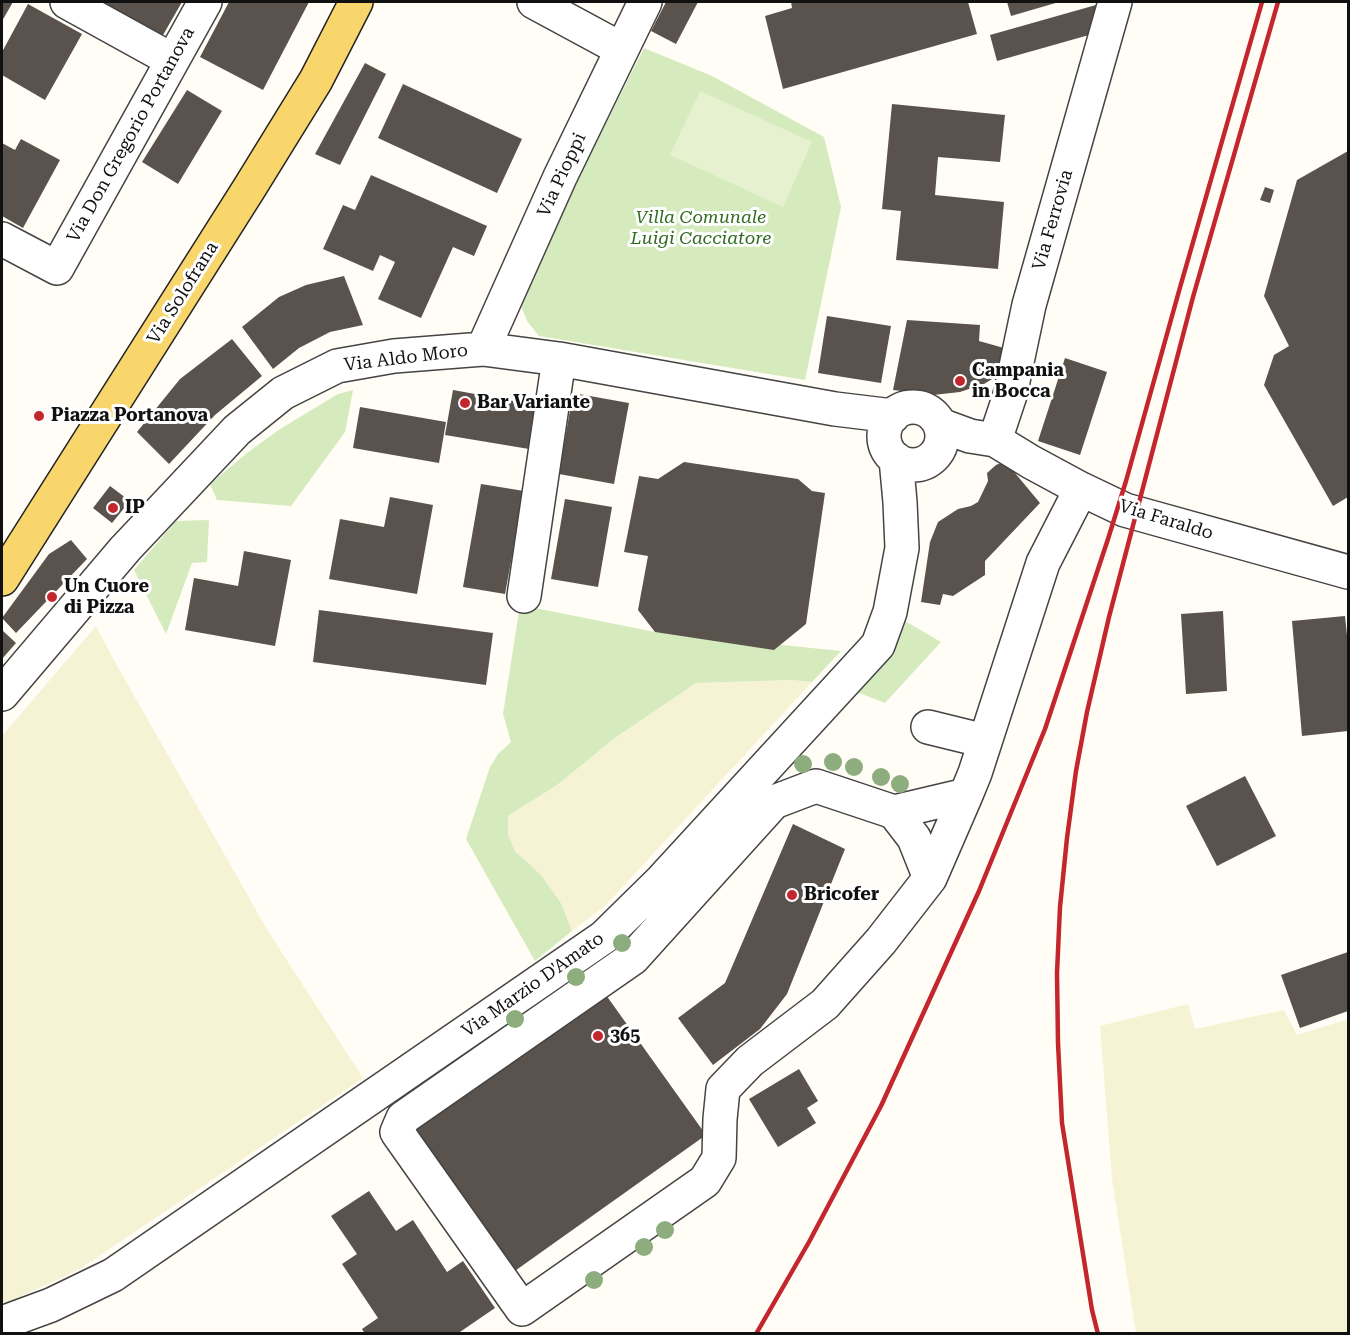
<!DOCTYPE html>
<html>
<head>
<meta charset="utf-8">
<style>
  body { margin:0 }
  #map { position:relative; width:1350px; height:1335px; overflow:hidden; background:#fffdf5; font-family:"Roboto Serif",serif }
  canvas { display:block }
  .frame { position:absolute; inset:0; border:3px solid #111; pointer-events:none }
</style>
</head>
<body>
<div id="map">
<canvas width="1350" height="1335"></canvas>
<div class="frame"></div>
</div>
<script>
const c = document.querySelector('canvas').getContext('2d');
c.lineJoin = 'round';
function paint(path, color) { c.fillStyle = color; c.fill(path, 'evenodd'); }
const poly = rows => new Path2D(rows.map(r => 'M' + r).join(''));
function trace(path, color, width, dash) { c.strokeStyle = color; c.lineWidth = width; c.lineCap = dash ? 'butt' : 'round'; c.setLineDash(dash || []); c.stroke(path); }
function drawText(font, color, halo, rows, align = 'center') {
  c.font = font + ' "Roboto Serif",serif'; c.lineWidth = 6; c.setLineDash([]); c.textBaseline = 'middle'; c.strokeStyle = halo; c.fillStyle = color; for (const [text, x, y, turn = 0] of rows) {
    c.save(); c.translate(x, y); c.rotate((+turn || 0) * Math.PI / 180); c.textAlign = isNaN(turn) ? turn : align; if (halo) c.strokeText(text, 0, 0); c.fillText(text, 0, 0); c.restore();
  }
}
paint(poly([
  [96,626,115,662,268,931,363,1078,80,1269,9,1302,2,1304,2,736],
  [792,680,812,682,605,906,572,931,561,903,541,875,515,851,508,835,508,816,557,785,615,738,696,683],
  [1188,1004,1195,1029,1284,1010,1297,1035,1348,1019,1348,1333,1136,1333,1112,1179,1100,1026]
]), '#f6f3d4');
paint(poly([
  [644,48,712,76,824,137,841,207,805,380,539,336,527,321,518,298],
  [353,390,345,432,291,506,217,500,210,484,247,453,280,429,338,394],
  [209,520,207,562,192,563,166,634,134,570,176,521],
  [520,605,655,632,841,651,812,682,792,680,696,683,615,738,557,785,508,816,508,835,515,851,541,875,561,903,572,931,535,961,466,839,490,767,498,754,511,742,503,714],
  [900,618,941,642,885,703,857,692,885,664,893,648]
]), '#d5ebbd');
paint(poly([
  [700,91,812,142,783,207,670,155]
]), '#e6f2cf');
paint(poly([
  [2,2,13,2,2,21],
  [106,2,182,2,159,42,101,10],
  [229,2,309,2,263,90,200,57],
  [666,2,698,2,676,44,651,31],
  [791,2,968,2,977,34,783,89,765,16,792,8],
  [1007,2,1059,2,1011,16],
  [1103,3,1096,33,997,61,990,35],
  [28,4,82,34,45,100,2,75,2,52],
  [365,63,386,74,340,165,315,154],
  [403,84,522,139,497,193,378,138],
  [187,90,222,111,178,184,142,162],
  [892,104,1005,115,1000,162,938,157,935,195,1004,202,998,269,896,260,901,211,882,209],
  [21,139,60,160,23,228,2,216,2,143,15,150],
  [1348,151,1348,497,1333,506,1264,385,1274,355,1289,346,1264,296,1297,180],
  [371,175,487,226,474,256,453,247,421,318,378,299,395,262,380,255,373,271,323,249,343,205,355,210],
  [1265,187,1274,190,1270,203,1260,200],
  [344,276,363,325,330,332,299,348,273,369,242,327,279,297,306,285],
  [827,316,891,326,881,383,818,373],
  [907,320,980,325,979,341,1004,348,1005,371,984,384,960,392,933,395,893,390],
  [232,339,262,376,215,415,169,464,137,432,180,379],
  [1065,358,1107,372,1080,455,1038,441],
  [453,390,536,405,529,449,445,435],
  [573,393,629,403,614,484,559,474],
  [360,407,446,422,439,463,353,448],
  [1005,461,1040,503,985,561,985,575,953,596,943,594,940,605,921,602,930,542,938,522,958,509,971,506,978,502,988,481,987,473,996,465],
  [684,462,798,479,812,491,825,493,806,624,774,650,655,632,638,610,648,556,624,552,639,476,658,479],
  [481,484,524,491,505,594,463,587],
  [110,486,130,501,112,523,93,508],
  [390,497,433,505,417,594,329,579,340,519,384,527],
  [565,499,612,507,598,587,551,579],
  [71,540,87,559,16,633,2,618,49,554],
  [244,551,291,560,275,646,185,630,194,578,238,586],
  [319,610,493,633,486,685,313,662],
  [1223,611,1227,691,1186,694,1181,614],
  [1345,616,1348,645,1348,731,1302,736,1292,621],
  [2,630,16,643,2,659],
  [1245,776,1276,836,1217,866,1186,806],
  [793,824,845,849,787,994,760,1029,713,1065,678,1018,725,983],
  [1348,952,1348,1011,1300,1028,1281,975],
  [606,995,706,1135,512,1273,412,1133],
  [799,1069,818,1101,807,1108,816,1123,778,1147,749,1099],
  [369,1191,396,1231,413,1220,447,1272,463,1261,495,1308,457,1334,365,1334,362,1329,378,1318,342,1264,357,1254,331,1216]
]), '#5a524d');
const minor = poly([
  [67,2,172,60],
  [534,2,621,49],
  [2,239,57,268,205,2],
  [483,349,560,177,645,2],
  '884 436a29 29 0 1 1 58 0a29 29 0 1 1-58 0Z',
  [940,425,970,436,995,440,1031,462,1081,489,1125,510,1348,572],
  [995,440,1010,395,1029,305,1115,2],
  [524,596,559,359],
  [2,694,125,549,237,430,283,393,337,366,394,356,483,349,559,359,835,409,893,416],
  [928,727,985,741],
  [966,795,894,812,816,786,774,802,633,958,403,1118,397,1132,522,1309,705,1181,719,1158,720,1119,723,1089,750,1061,825,1004,881,941,930,878,966,795,975,773,1043,563,1081,489],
  [894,812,914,838,930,878],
  [2,1323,51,1305,113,1275,604,937,662,880,878,645,890,612,902,548,900,502,896,459]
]);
const major = poly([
  [2,579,250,187,316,80,356,2]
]);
trace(minor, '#444', 36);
trace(major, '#222', 36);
trace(minor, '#fff', 33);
trace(major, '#f9d66b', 33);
trace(poly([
  [756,1334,809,1242,881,1106,979,891,1045,729,1108,539,1126,481,1179,291,1262,2],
  [1098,1334,1092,1310,1062,1123,1058,1043,1057,973,1060,907,1067,838,1076,771,1087,712,1109,617,1193,297,1278,2]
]), '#c4262e', 4.5);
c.fillStyle = '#8dad7f';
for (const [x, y] of [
  [833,762],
  [803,764],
  [854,767],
  [881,777],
  [900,784],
  [622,943],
  [576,977],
  [515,1019],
  [665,1230],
  [644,1247],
  [594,1280]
]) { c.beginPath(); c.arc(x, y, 9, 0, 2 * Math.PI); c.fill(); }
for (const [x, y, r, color] of [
  [960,381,6,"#c4262e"],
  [465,403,6,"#c4262e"],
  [39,416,6,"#c4262e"],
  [113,508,6,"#c4262e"],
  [52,597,6,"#c4262e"],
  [792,895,6,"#c4262e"],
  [598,1036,6,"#c4262e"]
]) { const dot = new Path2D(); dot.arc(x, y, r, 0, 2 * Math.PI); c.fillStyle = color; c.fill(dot); trace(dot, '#fff', 2); }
drawText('18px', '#111', '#fff', [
  ["Via Don Gregorio Portanova",131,135,-61],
  ["Via Pioppi",562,175,-65],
  ["Via Ferrovia",1053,220,-74],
  ["Via Solofrana",183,293,-58],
  ["Via Aldo Moro",406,358,-7],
  ["Via Faraldo",1166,520,17],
  ["Via Marzio D'Amato",533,985,-35]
]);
drawText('italic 18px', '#2f6b1f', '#fff', [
  ["Villa Comunale",701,218],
  ["Luigi Cacciatore",701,239]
]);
drawText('bold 18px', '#111', '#fff', [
  ["Campania",972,371],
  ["in Bocca",972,392],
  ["Bar Variante",477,403],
  ["Piazza Portanova",51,416],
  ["IP",125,508],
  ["Un Cuore",64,587],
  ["di Pizza",64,608],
  ["Bricofer",804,895],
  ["365",610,1036]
], 'left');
</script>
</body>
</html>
